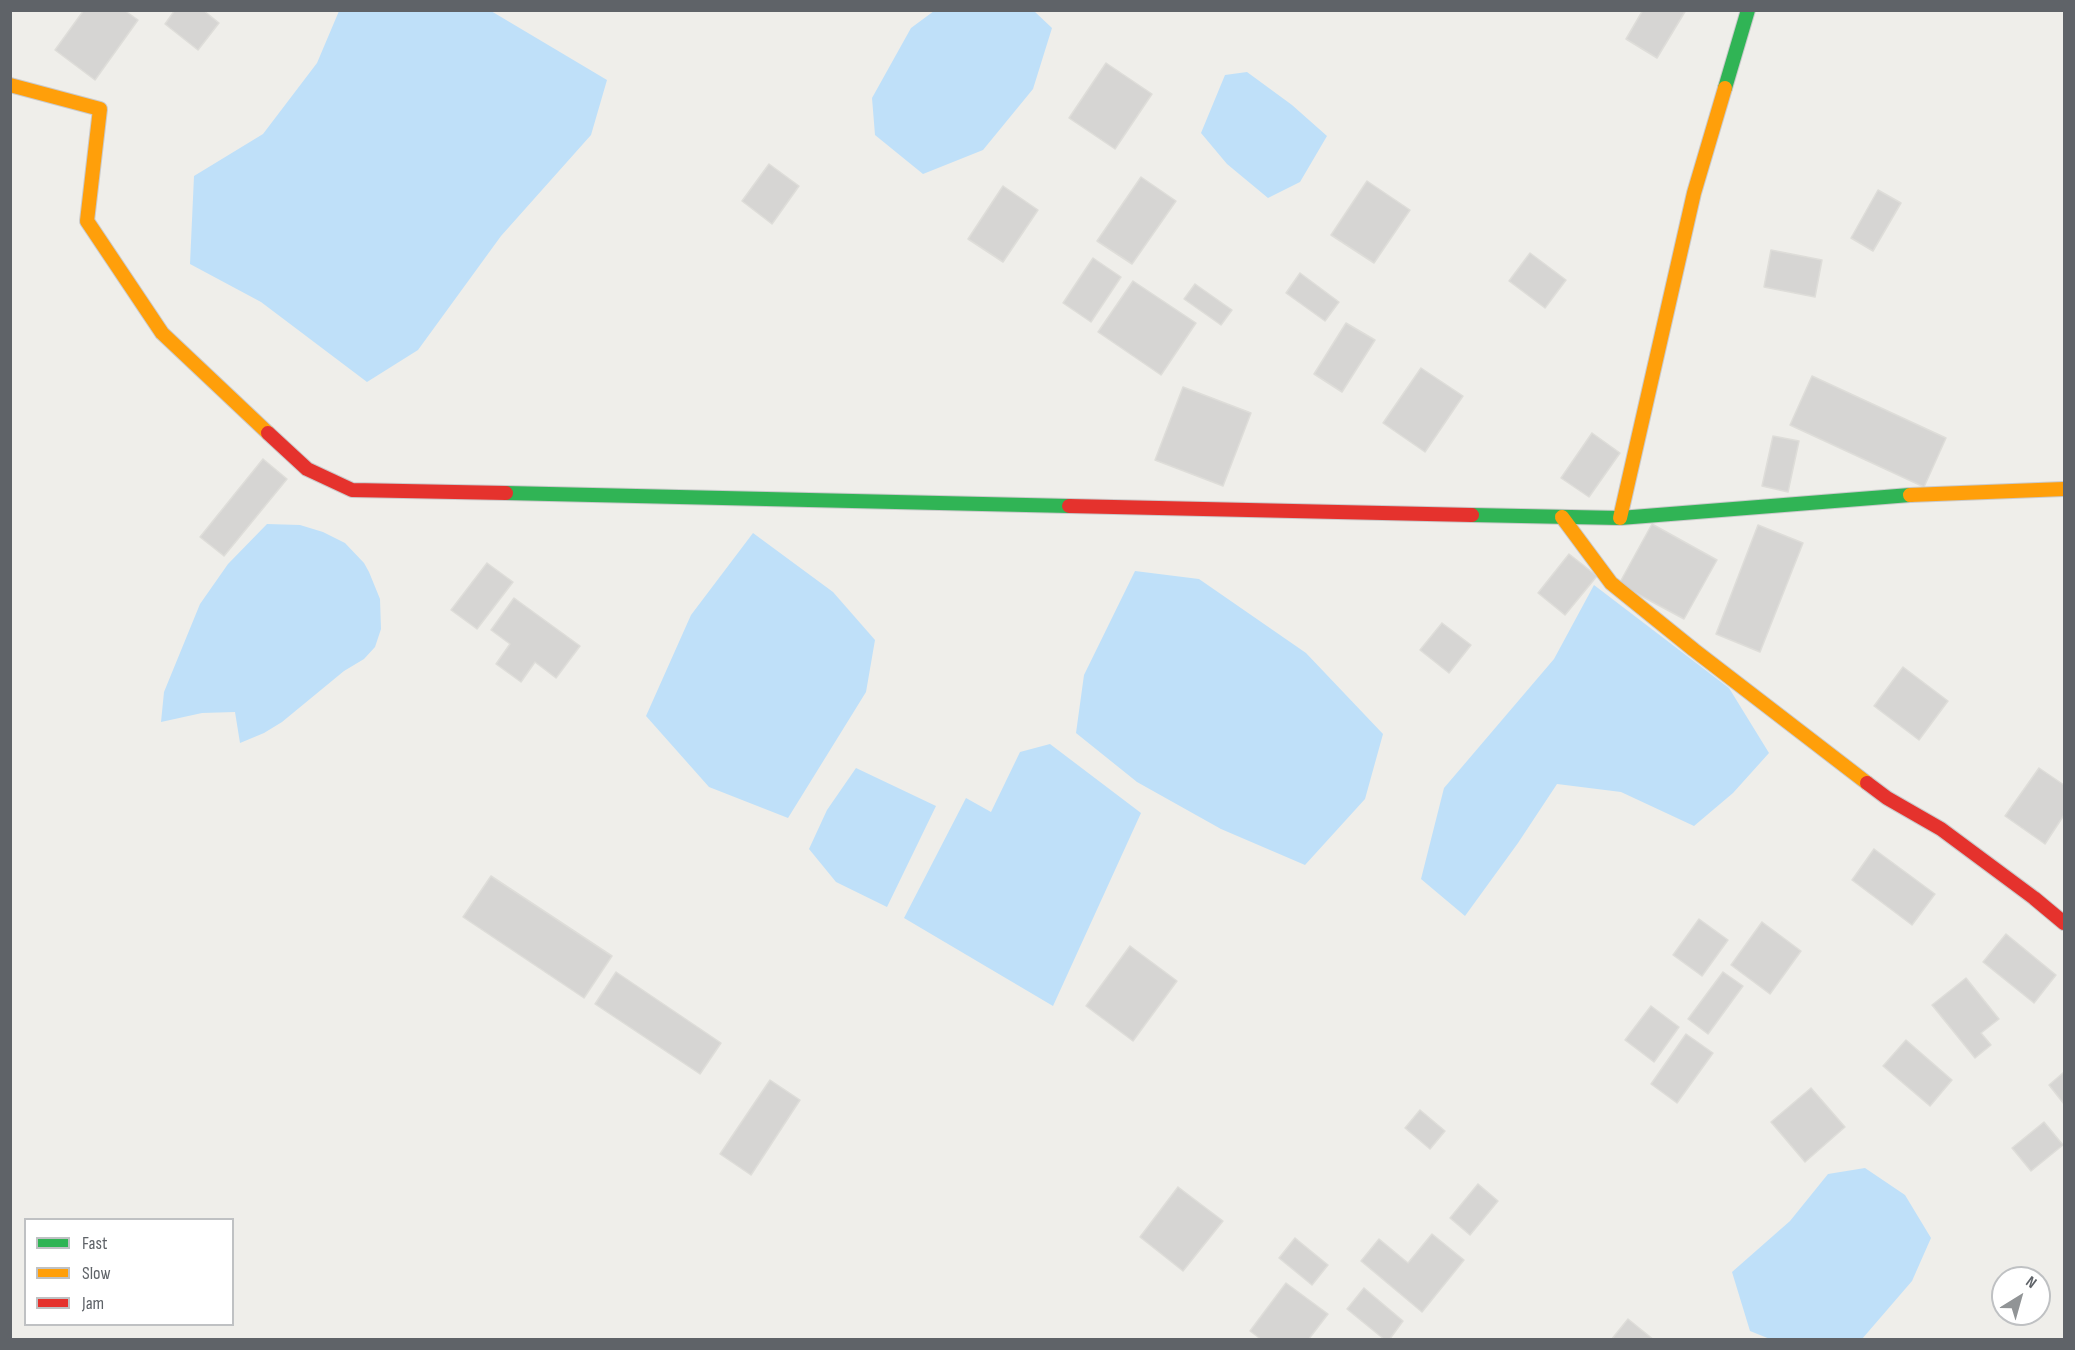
<!DOCTYPE html>
<html>
<head>
<meta charset="utf-8">
<style>
  body { margin:0 }
  #map { position:relative; width:2075px; height:1350px; overflow:hidden; background:#efeeea; font-family:"Sofia Sans Condensed",sans-serif }
  canvas { display:block }
  .frame { position:absolute; inset:0; border:12px solid #5f6368; pointer-events:none }
  .legend { position:absolute; left:24px; top:1218px; width:210px; height:108px; box-sizing:border-box; background:#fff; border:2px solid #bfc1c3; margin:0; padding:8px 10px; list-style:none; font-size:18px; color:#5f6368 }
  .legend li { display:flex; align-items:center; gap:12px; height:30px }
  .legend b { width:30px; border:2px solid #bfc1c3 }
  .north { position:absolute; left:1991px; top:1266px; width:60px; height:60px; box-sizing:border-box; background:#fff; border:2px solid #bfc1c3; border-radius:50%; rotate:37deg; font-size:16px; font-weight:700; line-height:24px; text-align:center; color:#5f6368 }
  .north::after { content:''; display:block; margin:auto; width:21px; height:27px; background:#919496; clip-path:polygon(50% 0,100% 100%,50% 72%,0 100%) }
</style>
</head>
<body>
<div id="map">
<canvas width="2075" height="1350"></canvas>
<div class="frame"></div>
<ul class="legend">
<li><b style="height:8px;background:#30b455"></b>Fast</li>
<li><b style="height:8px;background:#ff9f0a"></b>Slow</li>
<li><b style="height:8px;background:#e5322d"></b>Jam</li>
</ul>
<div class="north">N</div>
</div>
<script>
const c = document.querySelector('canvas').getContext('2d');
c.lineJoin = 'round';
function paint(path, color) { c.fillStyle = color; c.fill(path, 'evenodd'); }
const poly = rows => new Path2D(rows.map(r => 'M' + r).join(''));
function trace(path, color, width, dash) { c.strokeStyle = color; c.lineWidth = width; c.lineCap = dash ? 'butt' : 'round'; c.setLineDash(dash || []); c.stroke(path); }
paint(poly([
  [339,11,491,11,607,80,591,135,501,236,418,350,367,382,261,302,190,264,194,176,263,134,317,63],
  [934,11,1034,11,1052,28,1033,89,983,150,923,174,875,135,872,98,911,28],
  [1247,72,1292,105,1327,136,1300,182,1268,198,1227,164,1201,133,1225,75],
  [267,524,300,525,323,532,345,543,364,563,369,572,380,599,381,629,375,647,364,659,344,671,282,722,264,733,240,743,235,712,202,713,161,722,164,692,200,604,228,564],
  [753,533,833,592,875,640,866,692,788,818,709,787,646,716,691,615],
  [1135,571,1199,579,1306,653,1383,734,1365,799,1305,865,1221,829,1137,782,1076,733,1084,675],
  [1594,585,1729,688,1769,753,1733,793,1694,826,1621,792,1557,784,1518,843,1465,916,1421,879,1444,788,1554,659],
  [1050,744,1141,813,1053,1006,904,918,966,798,991,812,1020,752],
  [856,768,936,806,887,907,836,882,809,849,827,810],
  [1865,1168,1905,1195,1931,1238,1912,1281,1862,1339,1770,1339,1750,1331,1732,1272,1790,1221,1828,1174]
]), '#bfe0f9');
const building = poly([
  [84,10,124,10,138,20,95,80,55,50,84,10],
  [175,10,203,10,219,23,198,50,165,24,175,10],
  [1643,10,1686,10,1657,58,1626,39,1643,10],
  [1106,63,1152,94,1115,149,1069,118,1106,63],
  [769,164,799,186,772,224,742,201,769,164],
  [1141,177,1176,201,1132,264,1097,241,1141,177],
  [1367,181,1410,210,1374,263,1331,235,1367,181],
  [1003,186,1038,210,1003,262,968,239,1003,186],
  [1878,190,1901,203,1873,251,1851,238,1878,190],
  [1771,250,1822,260,1815,297,1764,287,1771,250],
  [1530,253,1566,280,1545,308,1509,281,1530,253],
  [1093,258,1121,277,1091,322,1063,303,1093,258],
  [1300,273,1339,302,1325,321,1286,293,1300,273],
  [1133,281,1196,323,1161,375,1098,332,1133,281],
  [1195,284,1232,310,1221,325,1184,299,1195,284],
  [1346,323,1375,340,1342,392,1314,374,1346,323],
  [1421,368,1463,396,1425,452,1383,423,1421,368],
  [1812,376,1946,438,1924,487,1790,425,1812,376],
  [1183,387,1251,413,1223,486,1155,460,1183,387],
  [1592,433,1620,453,1589,497,1561,478,1592,433],
  [1773,436,1799,441,1788,492,1762,486,1773,436],
  [263,459,287,479,224,556,200,537,263,459],
  [1652,524,1717,560,1684,619,1619,584,1652,524],
  [1758,525,1803,543,1760,652,1716,634,1758,525],
  [1569,554,1597,576,1565,615,1538,593,1569,554],
  [487,563,513,582,477,629,451,610,487,563],
  [514,598,580,646,556,678,535,662,521,682,496,664,510,644,491,630,514,598],
  [1442,623,1471,645,1449,673,1420,650,1442,623],
  [1903,667,1948,701,1919,740,1874,706,1903,667],
  [2039,768,2064,785,2064,815,2045,844,2005,816,2039,768],
  [1874,849,1935,894,1912,925,1852,880,1874,849],
  [491,876,612,956,584,998,463,917,491,876],
  [1699,919,1728,940,1702,976,1673,955,1699,919],
  [1762,922,1801,951,1770,994,1731,965,1762,922],
  [2006,934,2056,975,2034,1003,1983,962,2006,934],
  [1130,946,1177,981,1133,1041,1086,1006,1130,946],
  [616,972,721,1043,700,1074,595,1004,616,972],
  [1723,972,1743,986,1708,1034,1688,1019,1723,972],
  [1966,978,1999,1019,1981,1033,1991,1045,1975,1058,1932,1005,1966,978],
  [1651,1006,1679,1027,1654,1062,1625,1040,1651,1006],
  [1686,1034,1713,1053,1677,1103,1651,1084,1686,1034],
  [1906,1040,1952,1080,1930,1106,1883,1066,1906,1040],
  [2064,1072,2064,1104,2049,1085,2064,1072],
  [770,1080,800,1100,751,1175,720,1154,770,1080],
  [1811,1088,1845,1127,1805,1162,1771,1122,1811,1088],
  [1420,1110,1445,1131,1430,1149,1405,1128,1420,1110],
  [2044,1122,2063,1145,2031,1171,2012,1148,2044,1122],
  [1478,1184,1498,1201,1470,1235,1450,1218,1478,1184],
  [1178,1187,1223,1221,1183,1271,1140,1237,1178,1187],
  [1432,1234,1464,1260,1422,1312,1361,1261,1379,1239,1408,1263,1432,1234],
  [1295,1238,1328,1265,1312,1285,1279,1258,1295,1238],
  [1286,1283,1328,1314,1308,1340,1262,1340,1250,1331,1286,1283],
  [1364,1288,1403,1321,1389,1340,1385,1340,1347,1309,1364,1288],
  [1628,1319,1654,1340,1611,1340,1628,1319]
]);
paint(building, '#d6d5d3');
trace(building, '#deddd9', 1.5);
const fast = poly([
  [1725,88,1748,10],
  [506,493,1069,506],
  [1472,515,1620,518,1910,495]
]);
const slow = poly([
  [10,85,100,109,87,221,162,333,268,433],
  [1910,495,2064,489],
  [1562,517,1611,583,1694,650,1867,783],
  [1620,518,1694,193,1725,88]
]);
const jam = poly([
  [268,433,307,469,352,490,506,493],
  [1069,506,1472,515],
  [1867,783,1887,798,1941,829,2034,898,2064,923]
]);
trace(fast, '#cacacb', 16);
trace(slow, '#cacacb', 16);
trace(jam, '#cacacb', 16);
trace(fast, '#30b455', 14);
trace(slow, '#ff9f0a', 14);
trace(jam, '#e5322d', 14);
</script>
</body>
</html>
